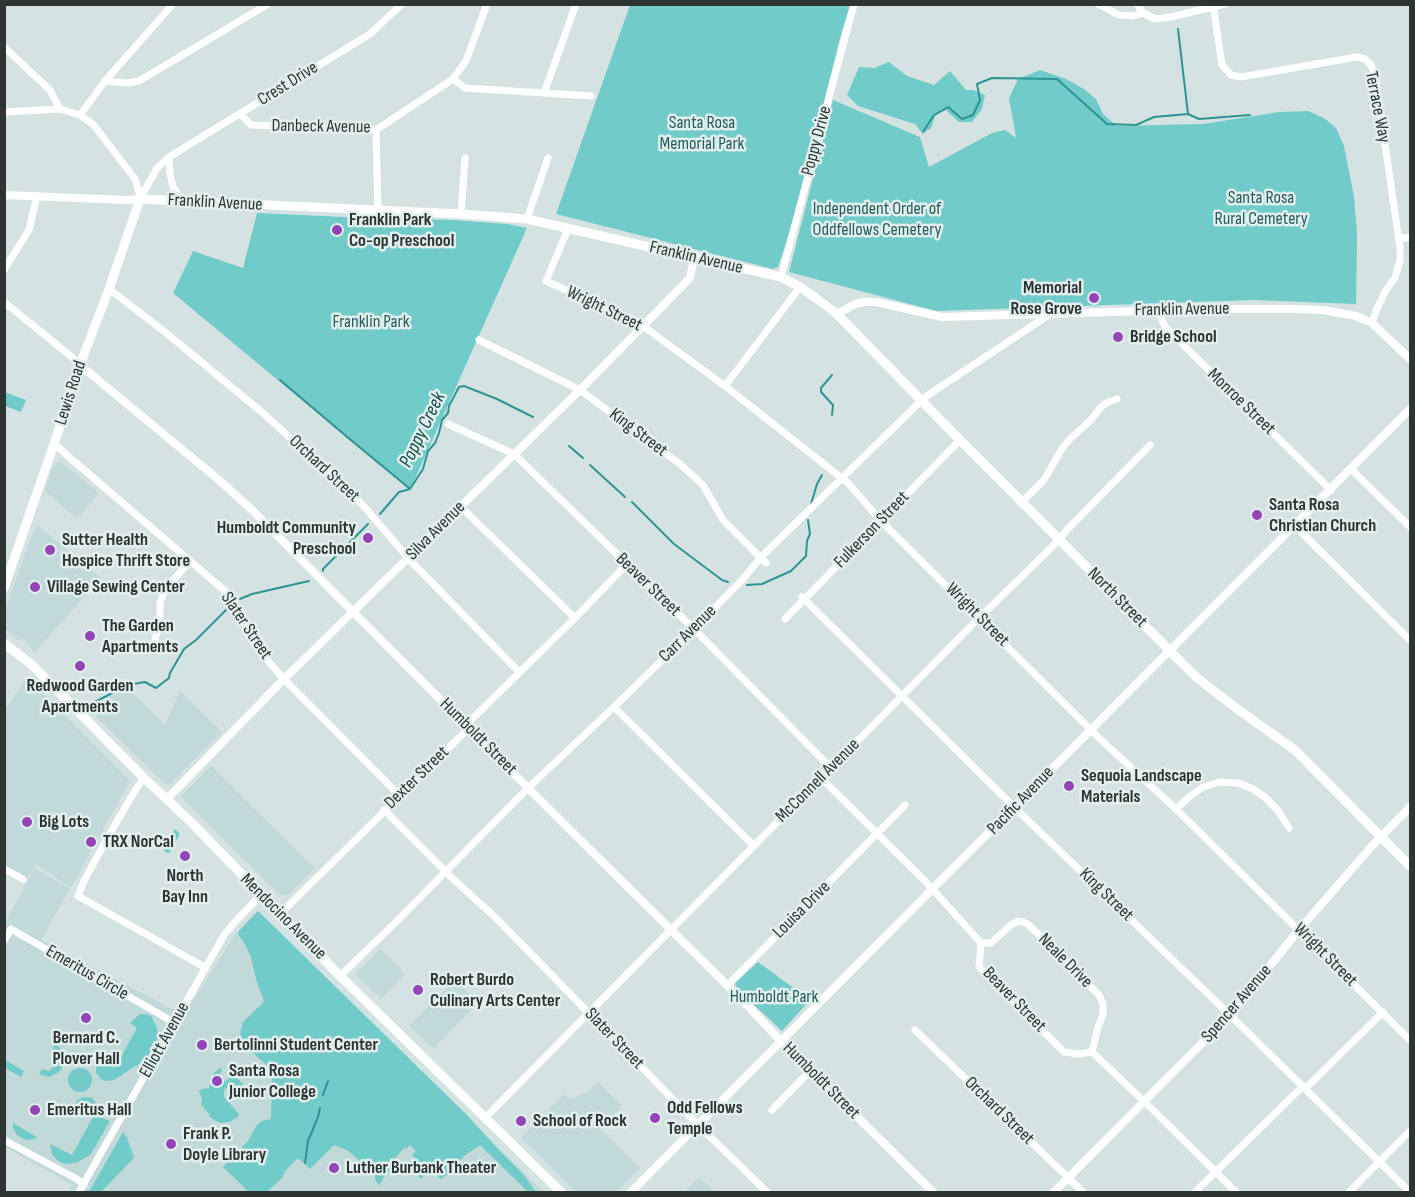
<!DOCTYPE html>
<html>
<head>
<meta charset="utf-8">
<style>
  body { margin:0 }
  #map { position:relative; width:1415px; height:1197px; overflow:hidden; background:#d4e3e2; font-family:"Sofia Sans Condensed",sans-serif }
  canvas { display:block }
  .frame { position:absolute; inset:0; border:6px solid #2e3434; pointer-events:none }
</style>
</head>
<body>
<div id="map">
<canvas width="1415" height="1197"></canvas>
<div class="frame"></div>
</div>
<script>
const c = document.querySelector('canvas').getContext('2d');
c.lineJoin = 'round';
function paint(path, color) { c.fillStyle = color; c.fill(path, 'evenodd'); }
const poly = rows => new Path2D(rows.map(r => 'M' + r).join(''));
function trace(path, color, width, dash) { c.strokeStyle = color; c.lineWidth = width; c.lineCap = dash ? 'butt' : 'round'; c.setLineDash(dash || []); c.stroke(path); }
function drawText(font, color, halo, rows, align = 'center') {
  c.font = font + ' "Sofia Sans Condensed",sans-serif'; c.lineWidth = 5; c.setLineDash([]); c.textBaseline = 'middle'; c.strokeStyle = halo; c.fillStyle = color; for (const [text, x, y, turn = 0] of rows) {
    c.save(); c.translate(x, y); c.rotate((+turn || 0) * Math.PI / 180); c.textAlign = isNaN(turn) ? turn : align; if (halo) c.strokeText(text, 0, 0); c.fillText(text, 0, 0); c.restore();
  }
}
paint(poly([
  [59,462,63,463,99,493,77,519,45,491,52,469,55,464],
  [37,525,101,578,34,653,22,637,19,641,5,629,4,612,30,540],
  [27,677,130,781,71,888,36,864,27,879,5,865,4,706,7,707],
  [127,687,165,725,180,691,222,732,169,785,165,784,88,709],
  [211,766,315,868,288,895,280,895,181,796],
  [35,868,70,889,41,940,184,1015,236,933,256,912,544,1192,69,1192,72,1185,5,1147,5,922],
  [380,949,405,974,381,999,355,974],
  [453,982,460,984,478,1003,433,1049,409,1026],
  [598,1082,621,1104,621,1107,600,1129,640,1169,617,1192,575,1192,521,1138,564,1094,570,1099,587,1092],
  [699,1177,715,1192,684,1192]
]), '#c1d9d8');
paint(poly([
  [630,5,850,5,841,34,809,161,789,234,778,267,773,269,556,214],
  [889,62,907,76,934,85,950,71,966,90,973,90,985,95,982,109,972,122,959,122,946,110,935,116,931,128,924,133,920,131,915,124,858,106,847,95,859,67,874,68],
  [1040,70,1066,79,1084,89,1096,99,1103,114,1117,126,1203,124,1279,112,1308,111,1324,118,1336,128,1344,146,1354,197,1357,234,1356,304,1254,300,936,311,789,272,833,100,920,137,929,167,992,133,1005,130,1016,138,1009,98,1018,79],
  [257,213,366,218,453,220,507,224,527,228,410,490,173,293,193,251,243,268],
  [5,392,26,400,21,412,5,406],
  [175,829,180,834,169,853,165,852,163,849],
  [258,911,466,1114,500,1151,523,1174,536,1192,528,1192,480,1145,464,1156,451,1172,441,1179,429,1170,421,1179,408,1166,415,1158,412,1155,416,1151,410,1145,406,1149,404,1148,395,1158,399,1162,382,1179,383,1180,379,1185,375,1180,375,1174,347,1150,334,1145,310,1169,298,1158,285,1171,282,1178,267,1192,249,1192,223,1167,248,1141,256,1126,262,1121,271,1119,272,1070,240,1041,242,1039,240,1033,243,1022,264,1002,256,979,251,957,246,946,238,934,239,931],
  [758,962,810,1000,782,1031,737,989,735,983],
  [140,1014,146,1014,151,1016,157,1028,158,1035,156,1042,151,1051,145,1060,114,1080,105,1081,101,1079,96,1073,96,1064,100,1060,115,1068,137,1028,130,1023],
  [55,1044,60,1048,64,1057,62,1068,59,1072,49,1077,39,1074,42,1069,49,1071,56,1064,58,1057,52,1051],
  [5,1060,24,1071,21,1077,5,1068],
  [221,1067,222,1070,220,1074,220,1078,226,1081,230,1077,236,1077,243,1084,243,1091,240,1093,233,1088,226,1088,224,1090,224,1097,239,1114,238,1117,229,1122,221,1123,214,1120,209,1116,210,1115,201,1105,202,1100,199,1090,207,1088,209,1089,210,1084,214,1081,213,1074],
  '68 1080a12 12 0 1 1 24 0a12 12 0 1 1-24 0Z',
  [83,1097,92,1098,99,1107,99,1117,110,1121,91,1154,78,1162,68,1164,62,1163,57,1160,52,1154,50,1144,72,1155,93,1117,73,1106,79,1099],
  [13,1123,37,1137,35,1139,30,1140,24,1139,17,1135,13,1128],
  [123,1132,127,1138,134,1158,101,1192,89,1192]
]), '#71cbc8');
trace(poly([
  [1178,29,1188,114],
  [1188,114,1199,119,1250,115],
  [923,132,934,115,948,107,962,119,973,115,980,100,977,84,992,78,1057,79,1107,124,1136,125,1154,117,1188,114],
  [832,375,821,388,821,392,833,405,832,415],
  [280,380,346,436,409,488],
  [569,446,583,458],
  [590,465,625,497],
  [632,502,674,544,722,580,728,582],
  [811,504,817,484,822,475],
  [380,514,399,492,410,489,423,469,428,451,435,443,439,433,442,420,448,413,449,406,459,387,464,386,497,399,533,417],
  [323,571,323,569,368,524],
  [747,585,762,584,791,571,806,556,807,541,810,534,808,520],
  [240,599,252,594,309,581],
  [89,705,128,685,145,682,156,688,169,678,170,673,184,649,196,640,229,607],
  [323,1095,328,1081],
  [305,1163,308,1141,318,1117,320,1108]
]), '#2d9492', 2);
trace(poly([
  [1098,4,1119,15,1133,16,1143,13],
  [1137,4,1143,13,1155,19,1171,17,1225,4],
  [1213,4,1222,65,1231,75,1241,77,1357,57,1365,59,1371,65,1375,75,1400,248,1400,260,1395,278,1386,290,1376,311,1372,323],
  [4,47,50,90,60,109,80,115,93,124,135,179,139,192,140,199],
  [453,79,465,88,591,96],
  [105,81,127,83,139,81,268,4],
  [544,93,576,4],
  [4,112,60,109],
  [240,114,251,125,376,130,453,79,466,61,487,4],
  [80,115,105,81,173,4],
  [376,130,378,210],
  [169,157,170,173,173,187,182,201],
  [140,199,157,168,169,157,370,34,402,4],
  [461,214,465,158],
  [527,219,548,158],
  [568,229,546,281,636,321,725,386,848,483,881,521,1098,737,1176,809,1410,1040],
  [1399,239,1410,237],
  [4,270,29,230,37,196],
  [781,277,854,4],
  [109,289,165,332,264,414,362,504,409,559,519,672],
  [4,302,72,357,80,365],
  [1158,310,1165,327,1331,490],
  [479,340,580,390,680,464,703,485,723,520,766,563],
  [725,386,800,287],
  [448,424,514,454,694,629,831,768],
  [54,444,225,591,244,620,249,635,259,651,284,679,400,796],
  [1351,469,1410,527],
  [1021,503,1044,480,1063,447,1071,438,1090,421,1101,407,1108,402,1117,399],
  [460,506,575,618],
  [1295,526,1410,640],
  [802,597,1014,807,1230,1015,1410,1192],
  [785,619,960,440],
  [155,640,160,620,160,602,165,590,190,561],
  [614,707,754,846],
  [144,778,136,789,109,835,84,881,78,896,206,968],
  [821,778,927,883,981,943,979,967,1064,1052,1078,1054,1092,1052,1151,1108,1236,1192],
  [1176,809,1189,797,1203,787,1220,782,1238,783,1253,789,1266,798,1279,812,1289,828],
  [384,810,451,877,496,918,698,1125,767,1192],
  [4,869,23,879],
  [280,914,469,728,470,721,575,618,627,564],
  [4,941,11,929,175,1023],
  [981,943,991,943,1011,925,1019,921,1026,923,1032,928,1099,995,1103,1004,1103,1014,1098,1027,1092,1052],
  [340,976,396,922,528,788,614,707,694,629,743,579,761,557,921,401,928,395,1050,314],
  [727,986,905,805],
  [915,1030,1083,1192],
  [1305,1089,1383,1012],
  [772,1110,811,1070],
  [485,1118,973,624,1052,547,1066,531,1150,445],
  [4,1140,77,1179,84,1185],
  [79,1192,224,935,235,922,261,895],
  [1195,1192,1303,1086],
  [1349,1192,1410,1131]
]), '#fff', 7);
trace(poly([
  [4,195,127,200,140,199],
  [837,314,855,304,864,302,876,302,942,317,1210,309,1297,309,1323,310,1356,316,1372,323,1410,359],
  [80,365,219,480,252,510,535,795,743,1001,781,1041,933,1192],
  [167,799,284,679,580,390,690,278,694,258],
  [631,1192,1410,409],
  [1054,1192,1230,1015,1299,930,1371,847,1410,807]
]), '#fff', 8);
trace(poly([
  [4,588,54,444,80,365,109,289,140,199,461,214,527,219,781,277,800,287,817,299,837,314,960,440,1197,678,1240,711,1295,750,1410,866],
  [4,643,32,665,144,778,192,823,340,976,561,1192]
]), '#fff', 9);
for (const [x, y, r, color] of [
  [337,230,6,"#9445b5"],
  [1094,298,6,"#9445b5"],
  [1118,337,6,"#9445b5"],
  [1257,515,6,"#9445b5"],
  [368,538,6,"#9445b5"],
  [50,550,6,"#9445b5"],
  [35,587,6,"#9445b5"],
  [90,636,6,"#9445b5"],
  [80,666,6,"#9445b5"],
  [1069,786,6,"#9445b5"],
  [27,822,6,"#9445b5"],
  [91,842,6,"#9445b5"],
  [185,856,6,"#9445b5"],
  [418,990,6,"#9445b5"],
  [86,1018,6,"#9445b5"],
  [202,1045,6,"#9445b5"],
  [217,1081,6,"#9445b5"],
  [35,1110,6,"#9445b5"],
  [655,1118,6,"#9445b5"],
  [521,1121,6,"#9445b5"],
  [171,1144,6,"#9445b5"],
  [334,1168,6,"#9445b5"]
]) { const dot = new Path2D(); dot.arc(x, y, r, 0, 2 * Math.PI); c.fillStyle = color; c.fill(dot); trace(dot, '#e1f0ef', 2); }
drawText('18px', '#2e3434', '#e1f0ef', [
  ["Crest Drive",288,84,-32],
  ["Terrace Way",1377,107,79],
  ["Danbeck Avenue",321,127,1],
  ["Poppy Drive",817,141,-75],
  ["Franklin Avenue",215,203,3],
  ["Franklin Avenue",696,258,13],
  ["Wright Street",604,309,26],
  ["Franklin Avenue",1182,310,-1],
  ["Lewis Road",71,393,-72],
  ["Monroe Street",1241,402,44],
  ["King Street",638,433,37],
  ["Orchard Street",324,469,43],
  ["Fulkerson Street",872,530,-46],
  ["Silva Avenue",436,531,-45],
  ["Beaver Street",648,585,44],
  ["North Street",1117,598,45],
  ["Wright Street",977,615,45],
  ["Slater Street",246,626,56],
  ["Carr Avenue",688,634,-45],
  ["Humboldt Street",478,737,45],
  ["Dexter Street",417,778,-44],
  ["McConnell Avenue",818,781,-45],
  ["Pacific Avenue",1021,801,-46],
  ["King Street",1106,895,44],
  ["Louisa Drive",802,910,-45],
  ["Mendocino Avenue",283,917,45],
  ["Wright Street",1325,955,45],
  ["Neale Drive",1065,961,45],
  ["Emeritus Circle",87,973,30],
  ["Beaver Street",1014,1000,46],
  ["Spencer Avenue",1237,1004,-49],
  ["Slater Street",614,1039,46],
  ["Elliott Avenue",165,1040,-61],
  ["Humboldt Street",821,1081,45],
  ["Orchard Street",999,1111,44]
]);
drawText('18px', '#255c5b', '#e1f0ef', [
  ["Santa Rosa",702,123],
  ["Memorial Park",702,144],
  ["Santa Rosa",1261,198],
  ["Rural Cemetery",1261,219],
  ["Independent Order of",877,209],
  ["Oddfellows Cemetery",877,230],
  ["Franklin Park",371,322],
  ["Humboldt Park",774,997]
]);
drawText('bold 18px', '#2e3434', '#e1f0ef', [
  ["Franklin Park",349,220],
  ["Co-op Preschool",349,241],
  ["Memorial",1082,288,"right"],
  ["Rose Grove",1082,309,"right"],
  ["Bridge School",1130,337],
  ["Santa Rosa",1269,505],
  ["Christian Church",1269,526],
  ["Humboldt Community",356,528,"right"],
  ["Preschool",356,549,"right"],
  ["Sutter Health",62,540],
  ["Hospice Thrift Store",62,561],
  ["Village Sewing Center",47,587],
  ["The Garden",102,626],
  ["Apartments",102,647],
  ["Redwood Garden",80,686,"center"],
  ["Apartments",80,707,"center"],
  ["Sequoia Landscape",1081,776],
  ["Materials",1081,797],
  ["Big Lots",39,822],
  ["TRX NorCal",103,842],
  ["North",185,876,"center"],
  ["Bay Inn",185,897,"center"],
  ["Robert Burdo",430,980],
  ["Culinary Arts Center",430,1001],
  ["Bernard C.",86,1038,"center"],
  ["Plover Hall",86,1059,"center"],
  ["Bertolinni Student Center",214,1045],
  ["Santa Rosa",229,1071],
  ["Junior College",229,1092],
  ["Odd Fellows",667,1108],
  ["Temple",667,1129],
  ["Emeritus Hall",47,1110],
  ["School of Rock",533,1121],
  ["Frank P.",183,1134],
  ["Doyle Library",183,1155],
  ["Luther Burbank Theater",346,1168]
], 'left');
drawText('italic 20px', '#134d4b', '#e1f0ef', [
  ["Poppy Creek",423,430,-64]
]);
</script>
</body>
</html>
